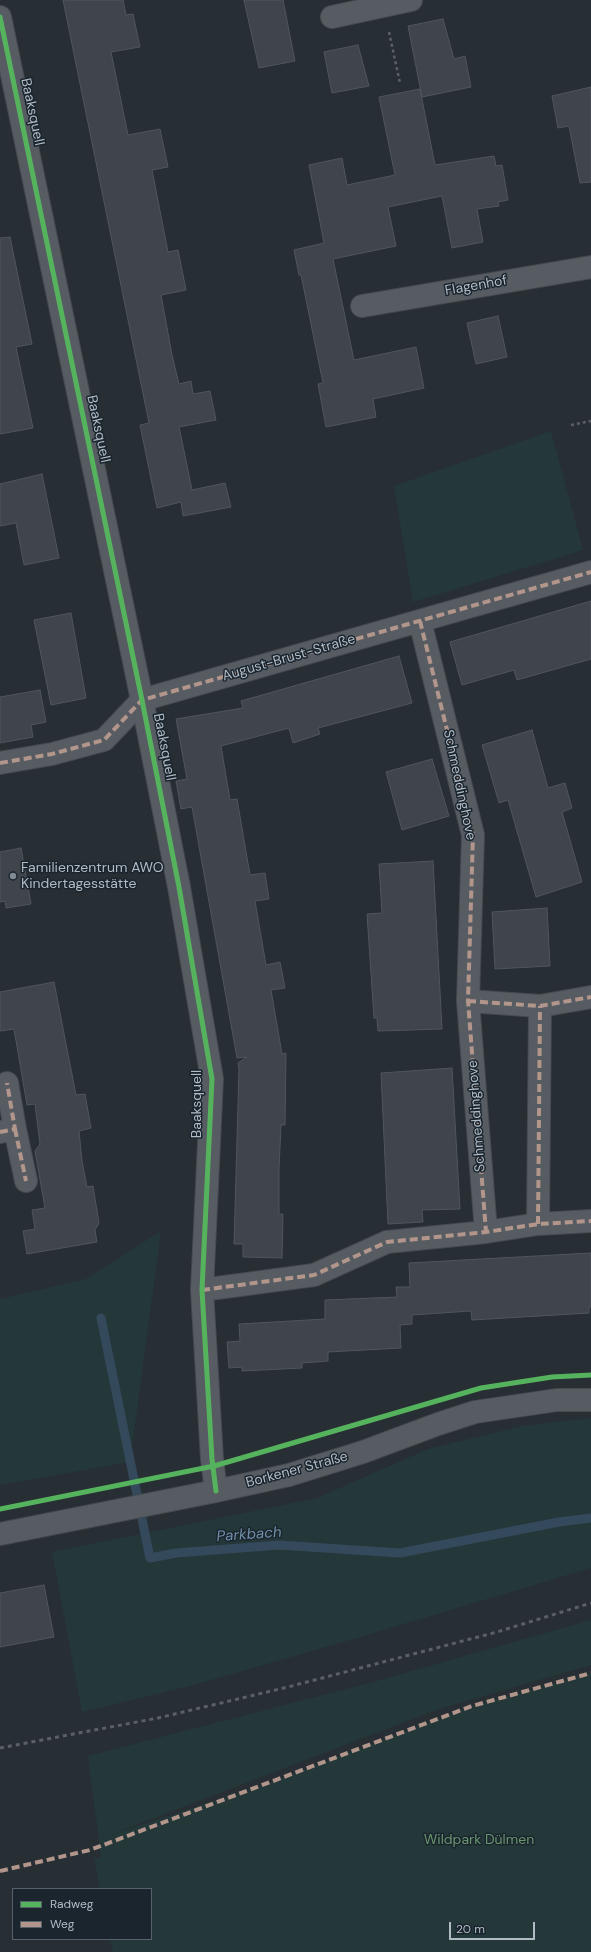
<!DOCTYPE html>
<html>
<head>
<meta charset="utf-8">
<style>
  body { margin:0 }
  #map { position:relative; width:591px; height:1952px; overflow:hidden; background:#272e34; font-family:"DM Sans",sans-serif }
  canvas { display:block }
  .legend { position:absolute; left:12px; top:1888px; width:140px; height:52px; box-sizing:border-box; background:#1b252e; border:1px solid #57616b; margin:0; padding:5px 7px; list-style:none; font-size:12px; color:#b0bbc6 }
  .legend li { display:flex; align-items:center; gap:8px; height:20px }
  .legend b { width:20px; border:1px solid #57616b }
  .scale { position:absolute; left:449px; top:1922px; width:86px; height:18px; box-sizing:border-box; border:2px solid #b0bbc6; border-top:0; padding-left:5px; font-size:12px; line-height:14px; white-space:nowrap; color:#b0bbc6; -webkit-text-stroke:3px #1b252e; paint-order:stroke }
</style>
</head>
<body>
<div id="map">
<canvas width="591" height="1952"></canvas>
<ul class="legend">
<li><b style="height:5px;background:#56b35d"></b>Radweg</li>
<li><b style="height:5px;background:#b2968c"></b>Weg</li>
</ul>
<div class="scale">20 m</div>
</div>
<script>
const c = document.querySelector('canvas').getContext('2d');
c.lineJoin = 'round';
function paint(path, color) { c.fillStyle = color; c.fill(path, 'evenodd'); }
const poly = rows => new Path2D(rows.map(r => 'M' + r).join(''));
function trace(path, color, width, dash) { c.strokeStyle = color; c.lineWidth = width; c.lineCap = dash ? 'butt' : 'round'; c.setLineDash(dash || []); c.stroke(path); }
function drawText(font, color, halo, rows, align = 'center') {
  c.font = font + ' "DM Sans",sans-serif'; c.lineWidth = 3; c.setLineDash([]); c.textBaseline = 'middle'; c.strokeStyle = halo; c.fillStyle = color; for (const [text, x, y, turn = 0] of rows) {
    c.save(); c.translate(x, y); c.rotate((+turn || 0) * Math.PI / 180); c.textAlign = isNaN(turn) ? turn : align; if (halo) c.strokeText(text, 0, 0); c.fillText(text, 0, 0); c.restore();
  }
}
paint(poly([
  [551,431,583,550,413,602,394,486],
  [161,1231,130,1462,0,1485,0,1299,86,1279],
  [591,1418,591,1568,357,1638,190,1686,82,1712,52,1552,317,1498,428,1449,522,1426],
  [591,1620,591,1665,439,1709,110,1835,263,1785,472,1706,591,1673,591,1952,113,1952,110,1939,151,1939,151,1889,100,1889,94,1859,101,1857,88,1756,373,1682]
]), '#243839');
trace(poly([
  [101,1318,150,1558,176,1553,279,1545,400,1553,559,1522,591,1518]
]), '#35495c', 9);
const building = poly([
  [63,0,123,0,126,15,133,14,140,47,111,52,128,135,160,129,168,167,152,170,168,252,178,250,186,290,161,295,172,355,179,384,191,381,193,394,210,391,216,420,179,427,182,441,192,490,225,483,231,507,183,516,181,502,157,508,140,425,149,423,63,0],
  [244,0,283,0,295,61,259,68,244,0],
  [443,19,454,59,465,56,471,87,422,97,408,26,443,19],
  [358,45,369,86,332,93,324,52,358,45],
  [591,87,591,182,580,183,569,126,558,128,552,96,591,87],
  [420,89,435,165,494,156,496,166,502,165,508,200,498,202,499,206,477,209,483,242,452,248,442,196,388,207,396,246,333,259,354,360,416,347,424,388,373,399,376,417,326,427,318,384,323,383,301,275,299,275,294,250,324,243,309,165,342,158,347,185,395,175,379,97,420,89],
  [10,237,32,344,16,347,33,428,0,434,0,238,10,237],
  [498,316,507,357,476,364,467,323,498,316],
  [42,474,59,558,24,565,16,523,0,526,0,484,42,474],
  [591,601,591,659,517,680,514,670,462,685,450,642,591,601],
  [71,613,86,698,51,705,34,620,71,613],
  [399,656,412,703,318,728,320,734,293,743,289,728,221,746,230,800,237,799,250,875,265,873,269,899,255,901,266,965,280,962,285,988,271,990,282,1054,286,1053,285,1125,281,1125,279,1169,279,1214,283,1214,282,1258,243,1257,243,1244,234,1244,239,1070,238,1063,247,1057,237,1058,192,807,181,809,176,781,187,779,176,719,243,708,241,701,399,656],
  [40,690,46,722,31,725,33,737,0,743,0,697,40,690],
  [532,730,548,788,565,783,572,808,562,812,582,882,536,897,508,800,499,803,482,745,532,730],
  [432,759,449,816,402,830,386,772,432,759],
  [21,848,31,904,6,908,5,901,0,902,0,852,21,848],
  [433,861,442,1029,378,1031,377,1018,374,1018,367,914,382,913,379,864,433,861],
  [547,908,550,966,495,969,492,912,547,908],
  [54,982,76,1095,85,1094,91,1128,79,1131,82,1161,87,1187,93,1186,99,1223,95,1230,97,1242,27,1254,23,1231,35,1229,32,1210,45,1208,35,1151,40,1144,35,1104,27,1105,14,1029,0,1031,0,992,54,982],
  [452,1068,460,1209,422,1210,423,1222,388,1224,381,1073,452,1068],
  [591,1253,591,1307,589,1307,589,1313,472,1320,471,1311,412,1315,412,1324,400,1325,401,1348,328,1352,328,1361,302,1363,302,1368,242,1371,242,1367,229,1368,227,1342,240,1341,239,1324,325,1319,325,1300,397,1297,396,1287,410,1287,409,1263,591,1253],
  [44,1585,54,1637,0,1647,0,1593,44,1585]
]);
paint(building, '#3f454a');
trace(building, '#4f565c', 1);
const minor = poly([
  [0,17,142,700,179,887,212,1079,202,1290,212,1459,216,1491],
  [332,17,411,0],
  [362,306,591,267],
  [420,621,473,835,468,1001,486,1232],
  [0,763,52,754,104,740,142,700,591,572],
  [468,1001,540,1006,591,997],
  [15,1129,26,1181],
  [0,1132,15,1129,7,1083],
  [538,1224,540,1006],
  [202,1290,314,1275,387,1242,486,1232,538,1224,591,1221],
  [0,1534,216,1491,289,1475,363,1452,438,1424,475,1412,557,1400,591,1400]
]);
trace(minor, '#454a4f', 24);
trace(poly([
  [389,32,400,83],
  [571,425,591,421]
]), '#5a6066', 2.5, [3, 3]);
trace(minor, '#575c63', 22);
trace(poly([
  [0,1748,158,1718,288,1687,497,1632,591,1603]
]), '#5a6066', 3, [4, 4]);
trace(poly([
  [420,621,473,835,468,1001,486,1232],
  [0,763,52,754,104,740,142,700,591,572],
  [468,1001,540,1006,591,997],
  [15,1129,26,1181],
  [0,1132,15,1129,7,1083],
  [538,1224,540,1006],
  [202,1290,314,1275,387,1242,486,1232,538,1224,591,1221],
  [0,1871,90,1850,472,1706,591,1673]
]), '#b2968c', 4, [8, 4]);
trace(poly([
  [0,17,142,700,179,887,212,1079,202,1290,212,1459,216,1491],
  [0,1509,214,1466,481,1388,552,1377,591,1375]
]), '#56b35d', 5);
for (const [x, y, r, color] of [
  [13,876,4,"#808a93"]
]) { const dot = new Path2D(); dot.arc(x, y, r, 0, 2 * Math.PI); c.fillStyle = color; c.fill(dot); trace(dot, '#1b252e', 1.5); }
drawText('14px', '#b0bbc6', '#1b252e', [
  ["Baaksquell",32,112,78],
  ["Flagenhof",476,286,-10],
  ["Baaksquell",98,429,78],
  ["August-Brust-Straße",289,658,-16],
  ["Baaksquell",164,747,79],
  ["Schmeddinghove",459,785,78],
  ["Baaksquell",197,1104,-90],
  ["Schmeddinghove",477,1116,-94],
  ["Borkener Straße",297,1470,-15]
]);
drawText('14px', '#b0bbc6', '#1b252e', [
  ["Familienzentrum AWO",21,868],
  ["Kindertagesstätte",21,884]
], 'left');
drawText('14px', '#68966e', '#1b252e', [
  ["Wildpark Dülmen",479,1840]
]);
drawText('italic 15px', '#718fa9', '#1b252e', [
  ["Parkbach",249,1535,-4]
]);
</script>
</body>
</html>
